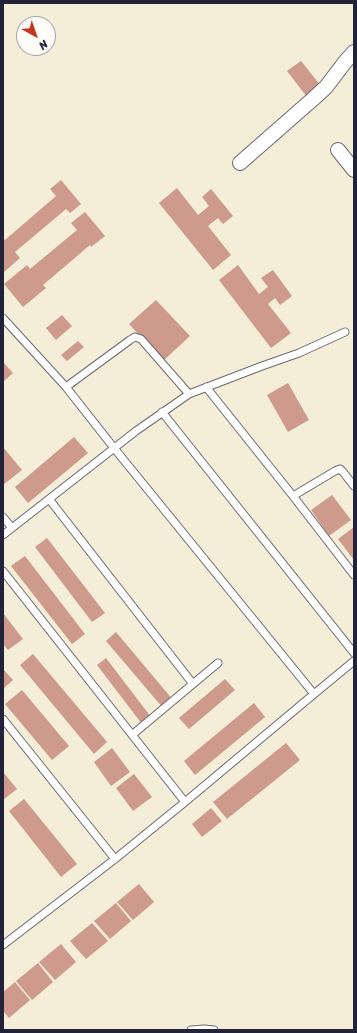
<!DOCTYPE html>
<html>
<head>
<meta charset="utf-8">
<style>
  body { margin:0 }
  #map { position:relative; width:357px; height:1033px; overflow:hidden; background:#f4edd8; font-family:Sriracha,sans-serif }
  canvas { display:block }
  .frame { position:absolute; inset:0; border:4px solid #22223b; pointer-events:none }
  .north { position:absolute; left:16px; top:16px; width:40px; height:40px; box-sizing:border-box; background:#fdfcf7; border:1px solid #a5a5ac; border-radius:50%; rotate:140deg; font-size:11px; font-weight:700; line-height:16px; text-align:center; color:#22223b }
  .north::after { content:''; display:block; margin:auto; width:14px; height:18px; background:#c8321e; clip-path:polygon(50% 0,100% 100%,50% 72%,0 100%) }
</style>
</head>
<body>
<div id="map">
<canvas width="357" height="1033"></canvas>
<div class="frame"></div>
<div class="north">N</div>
</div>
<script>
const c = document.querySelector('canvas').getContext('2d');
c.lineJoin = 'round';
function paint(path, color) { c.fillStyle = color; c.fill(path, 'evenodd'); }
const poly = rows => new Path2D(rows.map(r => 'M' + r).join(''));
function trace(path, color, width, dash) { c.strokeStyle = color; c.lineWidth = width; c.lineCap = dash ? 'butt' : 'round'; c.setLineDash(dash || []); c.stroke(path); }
paint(poly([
  [301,61,321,86,307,97,287,71],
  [61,180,81,204,70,213,66,209,15,252,20,258,3,273,3,238,5,240,56,196,50,189],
  [177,188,198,215,209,206,202,197,211,189,233,216,223,224,218,218,208,226,231,255,213,270,159,203],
  [85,212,105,236,91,247,90,245,43,285,46,288,23,307,4,284,27,265,30,269,77,230,71,223],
  [238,265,259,294,268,287,261,278,273,270,292,296,280,305,275,298,268,304,291,333,271,348,219,280],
  [156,300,190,336,163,361,129,324],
  [62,315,72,326,56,340,46,328],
  [78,341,84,347,67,361,61,355],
  [3,362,13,373,3,382],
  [288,383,309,420,288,432,267,395],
  [74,437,88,453,28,503,15,487],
  [3,447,22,470,3,485],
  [332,495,351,520,329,536,311,510],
  [354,527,354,560,338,539],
  [47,538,105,613,92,622,35,547],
  [25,556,85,634,72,644,11,566],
  [3,613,23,639,8,650,3,644],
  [116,632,173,700,163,708,106,641],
  [33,654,107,742,94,754,20,665],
  [106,658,151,717,142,724,97,665],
  [3,669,13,680,3,689],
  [225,679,235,690,189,729,179,718],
  [22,690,69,746,52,760,5,704],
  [254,703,265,717,195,775,184,761],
  [286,743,300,760,227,819,213,802],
  [112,748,130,772,111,786,94,762],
  [3,772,17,789,3,800],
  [134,774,152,797,133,811,116,788],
  [24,799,77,864,61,877,9,811],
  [211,808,222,821,202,837,192,824],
  [139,884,154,902,133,920,117,902],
  [116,903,131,921,110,939,94,921],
  [92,923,108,941,86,959,70,941],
  [61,944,76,962,55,980,39,962],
  [38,963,53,982,32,1000,16,981],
  [15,982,30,1000,9,1018,3,1011,3,992]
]), '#cd9a8b');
const service = poly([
  [3,318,66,387,114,448,314,694,185,802,3,571],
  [66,387,130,340,135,337,141,339,189,394],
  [206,387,293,496,354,575],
  [162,412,354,653],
  [293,496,335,471,340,469,343,472,354,486],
  [49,499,193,684],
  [3,517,12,528],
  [3,535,136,431,189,394,262,366,299,353,345,332],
  [314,694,354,661],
  [3,719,115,859,185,802],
  [132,735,218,663],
  [3,945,115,859],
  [191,1030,204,1029,214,1030]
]);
const minor = poly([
  [338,150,354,170],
  [240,163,313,99,326,87,345,62,354,52]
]);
trace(service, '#6c6972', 9);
trace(minor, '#6c6972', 16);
trace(service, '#fff', 7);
trace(minor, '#fff', 14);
</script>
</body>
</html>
